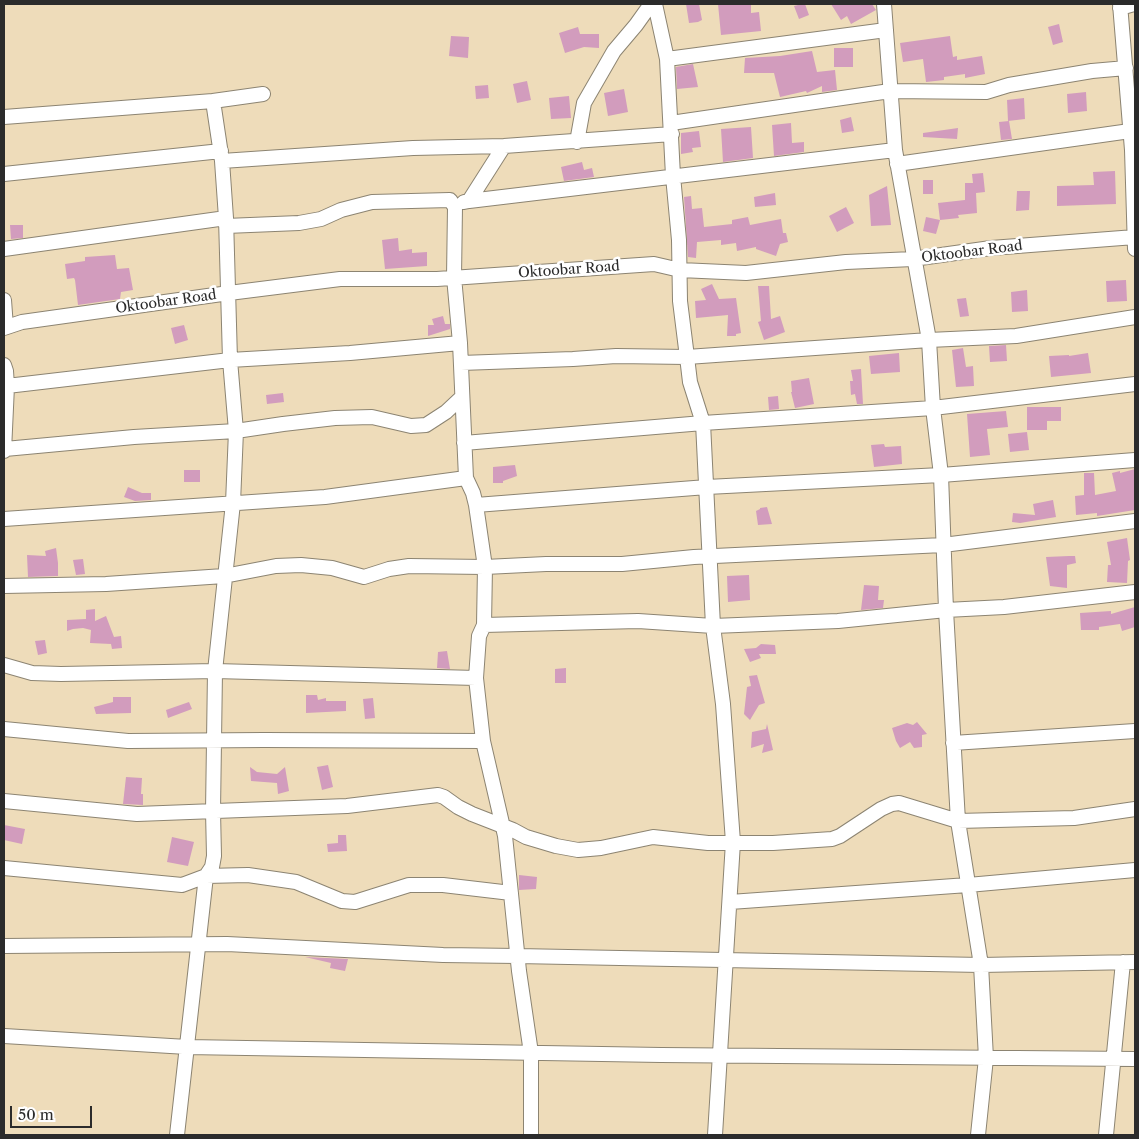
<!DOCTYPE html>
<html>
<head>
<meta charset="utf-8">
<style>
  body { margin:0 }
  #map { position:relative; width:1139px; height:1139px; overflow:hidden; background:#eedcba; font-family:"Libre Caslon Text",serif }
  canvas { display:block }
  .frame { position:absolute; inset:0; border:5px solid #2b2b2b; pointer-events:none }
  .scale { position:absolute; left:10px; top:1106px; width:82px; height:22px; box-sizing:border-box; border:2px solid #2b2b2b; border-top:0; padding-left:6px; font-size:15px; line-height:18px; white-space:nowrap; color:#2b2b2b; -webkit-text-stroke:4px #fff; paint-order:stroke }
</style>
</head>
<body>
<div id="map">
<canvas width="1139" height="1139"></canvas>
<div class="frame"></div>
<div class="scale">50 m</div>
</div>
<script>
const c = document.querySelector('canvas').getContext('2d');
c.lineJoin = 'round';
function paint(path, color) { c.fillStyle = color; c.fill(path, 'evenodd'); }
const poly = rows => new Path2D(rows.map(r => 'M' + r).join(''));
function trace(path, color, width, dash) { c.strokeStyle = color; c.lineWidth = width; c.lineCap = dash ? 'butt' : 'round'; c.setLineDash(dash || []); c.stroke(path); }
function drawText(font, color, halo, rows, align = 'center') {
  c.font = font + ' "Libre Caslon Text",serif'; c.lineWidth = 5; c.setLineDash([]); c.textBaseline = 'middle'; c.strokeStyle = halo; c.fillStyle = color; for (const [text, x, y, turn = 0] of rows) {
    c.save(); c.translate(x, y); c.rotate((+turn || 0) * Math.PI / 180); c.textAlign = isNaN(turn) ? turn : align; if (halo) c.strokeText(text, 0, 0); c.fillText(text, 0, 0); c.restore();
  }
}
paint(poly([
  [686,4,699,4,702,20,698,22,689,23],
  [718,4,751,4,751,13,759,12,761,31,721,35],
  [802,4,805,4,809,15,799,19,794,6],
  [831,4,872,4,876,10,851,24,847,16,841,20],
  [1059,24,1063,42,1053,45,1048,27],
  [578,27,580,34,599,34,599,48,584,47,565,53,559,33],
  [451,36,469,37,468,58,449,56],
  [950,36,953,57,957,56,957,60,982,56,985,74,965,78,965,74,944,77,944,80,926,82,923,59,903,62,900,43],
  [834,48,853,48,853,67,834,67],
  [812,51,817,72,835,70,837,90,822,92,822,86,807,93,806,91,780,97,774,73,744,73,745,58,780,56],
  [693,64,698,87,677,89,676,67],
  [527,81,531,100,517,103,513,84],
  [488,85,489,98,476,99,475,86],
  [624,89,628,112,608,116,604,93],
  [1086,92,1087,111,1068,113,1067,94],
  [569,96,571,118,551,119,549,98],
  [1024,98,1025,119,1008,121,1007,100],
  [851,117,854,131,842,133,840,120],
  [1009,121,1012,139,1001,140,999,122],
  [791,123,792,143,804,142,804,152,774,156,772,125],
  [751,127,753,158,723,162,721,129],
  [958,128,957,139,923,137,923,133],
  [699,131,701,147,692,148,693,152,681,154,681,133],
  [582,162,584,170,592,168,594,177,564,181,561,167],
  [1115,171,1116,204,1057,206,1057,186,1094,185,1093,172],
  [983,173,985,192,976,193,977,213,958,215,959,218,940,220,938,203,965,200,965,183,973,183,972,174],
  [923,180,933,180,933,194,923,194],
  [887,186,891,225,871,226,869,195],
  [1017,191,1030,191,1029,210,1016,211],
  [775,193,776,205,755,207,754,197],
  [691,196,692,209,702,208,704,227,732,224,732,220,748,217,750,225,781,219,783,233,786,233,788,242,780,244,776,256,756,249,756,247,737,251,736,243,721,245,721,240,697,242,696,258,688,257,684,197],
  [846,207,854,223,837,232,829,216],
  [926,217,940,220,936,234,923,231],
  [10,225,23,225,23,238,11,239],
  [398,238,399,251,412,249,412,253,427,252,427,266,385,269,382,240],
  [115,255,117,269,129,268,133,290,121,292,120,299,78,305,75,280,74,278,67,279,65,264,85,261,85,257],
  [1126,280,1127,301,1107,302,1106,281],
  [712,284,719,299,736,298,741,333,736,334,736,336,727,336,728,315,696,318,695,301,706,300,701,289],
  [758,286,769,286,771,319,780,316,785,332,764,340,758,322,761,321],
  [1027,290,1028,311,1012,312,1011,292],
  [966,298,969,316,960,317,957,299],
  [443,316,445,324,450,324,450,329,428,336,428,325,434,325,432,319],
  [184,325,188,340,175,344,171,328],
  [1006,345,1007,361,990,362,989,346],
  [963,348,966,367,973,366,974,386,956,387,952,350],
  [899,353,900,372,871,374,869,356],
  [1088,353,1091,373,1051,377,1049,356,1069,355,1069,356],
  [861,369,863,404,857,404,855,394,851,395,850,381,853,381,851,370],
  [809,378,814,404,795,408,791,392,792,392,791,381],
  [283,393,284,402,267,404,266,395],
  [778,396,779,409,769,410,768,397],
  [1027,407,1061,407,1061,421,1047,421,1047,430,1027,430],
  [1006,411,1008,427,987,429,990,455,970,457,967,414],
  [1027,432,1029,450,1010,452,1008,434],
  [884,444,885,447,901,446,902,464,874,467,871,445],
  [515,465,517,476,503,481,503,483,493,483,493,467],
  [1135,469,1135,510,1097,516,1097,513,1076,515,1075,496,1084,495,1084,473,1094,473,1095,495,1116,491,1112,473,1120,471,1120,473],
  [184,470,200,470,200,482,184,482],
  [128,487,142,493,151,493,151,500,135,501,124,497],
  [1053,500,1056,517,1020,523,1012,522,1013,513,1035,515,1033,504],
  [767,507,772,524,758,525,756,511,760,509,760,508],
  [1127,538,1130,560,1128,561,1127,583,1107,582,1108,565,1111,565,1107,542],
  [56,548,58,563,58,576,28,577,27,555,46,556,45,551],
  [1069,556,1075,556,1076,563,1067,565,1067,588,1050,586,1046,557],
  [83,559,85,574,76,575,73,560],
  [749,575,750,600,728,602,727,576],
  [864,585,879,586,878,600,884,600,883,608,861,610],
  [1135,607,1135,627,1122,631,1120,624,1099,627,1099,630,1081,630,1080,613,1111,611,1111,614],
  [95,609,95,621,106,616,114,637,121,636,122,648,112,649,111,644,90,643,91,630,83,628,73,629,67,631,67,620,86,619,86,610],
  [45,640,47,653,38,655,35,641],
  [761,644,775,645,776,654,759,654,761,658,750,662,744,649,756,648],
  [447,651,450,669,437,668,438,652],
  [566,668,566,683,555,683,555,669],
  [757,675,765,703,759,705,750,720,744,714,747,687,751,686,749,676],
  [306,695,317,695,318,700,326,698,326,701,346,701,346,711,306,713],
  [113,697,131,697,131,713,96,714,94,707,113,702],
  [373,698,375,718,365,719,363,699],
  [189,702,192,709,168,718,166,710],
  [917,722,927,734,922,735,922,747,914,748,910,742,900,748,896,741,892,728,907,723,913,725],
  [767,724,773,750,762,753,764,744,751,748,752,732,766,729],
  [328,765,333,787,322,790,317,767],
  [250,767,257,772,277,774,285,767,289,791,278,794,277,783,251,781],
  [126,777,142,778,141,794,143,794,143,805,123,804],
  [4,825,25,829,22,844,4,840],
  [338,835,346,835,347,851,328,852,327,844,338,843],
  [172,837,194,842,188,866,167,862],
  [519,875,537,877,536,889,519,890],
  [305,957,348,959,345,971,330,968,331,963]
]), '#d29cbd');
const minor = poly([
  [884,4,895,150,929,340,933,408,941,475,946,610,958,821,981,965,986,1058,978,1135],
  [1120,4,1132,150,1135,249],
  [1120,8,1134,4],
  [667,59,886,30],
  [4,117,213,101,263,94],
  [671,123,890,91,986,92,1009,85,1092,71,1126,68],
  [577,142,584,103,614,51,636,25,651,4],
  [222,161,413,148,504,146,672,134],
  [897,164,1130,131],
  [4,174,221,151],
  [469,201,895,150],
  [464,202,469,201,504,146],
  [4,249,226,218],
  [4,300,6,327],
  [4,328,22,322,229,293,340,279,437,279,654,264,680,270,746,273,846,262,913,259,991,248,1135,237],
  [461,363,573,359,616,356,687,357,929,340,1016,336,1135,317],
  [4,365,6,371,7,386,4,451],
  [7,386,230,360,350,353,460,343],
  [464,443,703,423,933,408,1135,384],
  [5,449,134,437,236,431,283,424,335,418,372,417,411,426,426,425,446,412,462,397],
  [476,505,707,487,941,475,1135,460],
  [4,519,325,497,466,478],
  [4,586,106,584,224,576,276,566,301,565,332,568,364,577,389,569,409,566,485,567,546,564,622,564,694,557,943,545,1135,521],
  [484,625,638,621,713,626,703,423,690,382,687,357,680,301,679,240,673,176,667,59,655,4],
  [4,665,32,673,61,674,215,671,476,678],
  [4,729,128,741,264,740,483,741,476,678,479,636,484,625,485,567,476,505,473,493,466,478,460,343,454,277,455,207,450,200,372,202,341,210,321,219,299,223,226,226],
  [483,741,505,836,519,971,531,1053,531,1135],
  [953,743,1135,731],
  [4,801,137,814,347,806,438,795,444,797,458,807,472,814,513,830,526,837,556,846,578,850,601,848,653,837,708,843,773,843,832,839,840,836,881,809,892,804,899,803,958,821,1074,818,1135,809],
  [4,868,182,885,206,876,248,875,296,882,342,901,355,902,409,885,443,885,511,893],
  [730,902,968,885,1135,870],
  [4,946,227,944,443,955,517,956,981,965,1135,962],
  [4,1036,187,1047,661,1055,1135,1059],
  [177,1135,206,876,212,867,214,856,213,811,215,671,233,503,236,431,230,360,226,218,222,161,213,101],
  [715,1135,733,842,723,704,713,626,838,621,946,610,1004,607,1135,592],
  [1106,1135,1123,962]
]);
trace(minor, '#8c8472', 16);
trace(minor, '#fff', 14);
drawText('14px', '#2b2b2b', '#fff', [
  ["Oktoobar Road",972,252,-7],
  ["Oktoobar Road",569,270,-4],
  ["Oktoobar Road",166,302,-8]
]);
</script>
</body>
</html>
